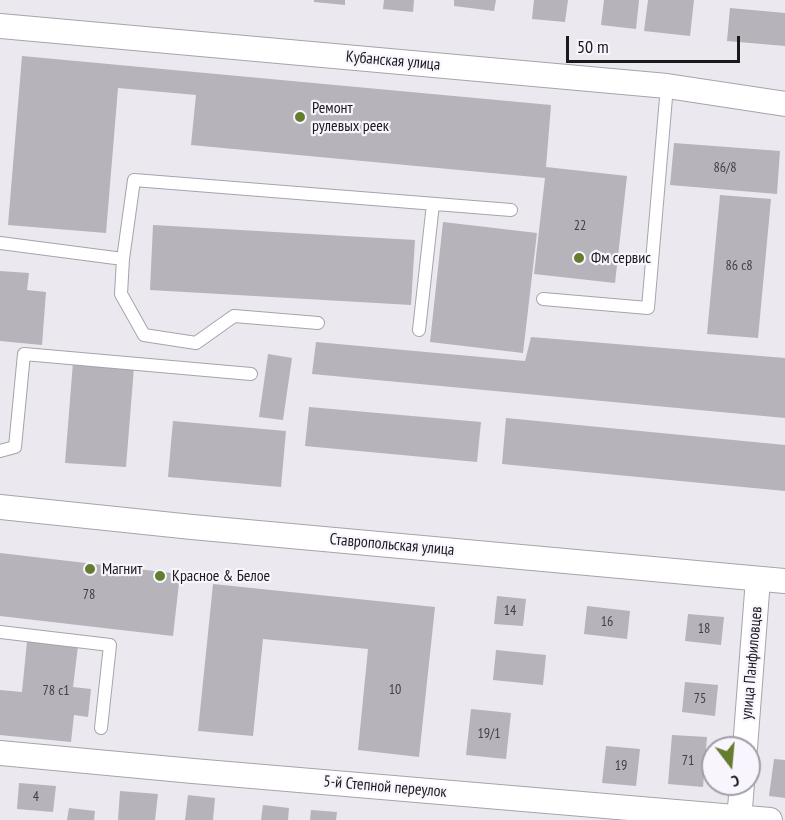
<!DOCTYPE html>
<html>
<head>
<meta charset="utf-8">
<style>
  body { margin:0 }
  #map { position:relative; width:785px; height:820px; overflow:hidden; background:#ebe8f0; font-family:"PT Sans Narrow",sans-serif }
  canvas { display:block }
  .north { position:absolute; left:701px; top:736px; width:60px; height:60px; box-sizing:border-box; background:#f9f5fe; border:2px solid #a09da4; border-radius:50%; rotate:164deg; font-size:16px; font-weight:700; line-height:24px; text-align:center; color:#1a191c }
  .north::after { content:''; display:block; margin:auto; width:21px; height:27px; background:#647c2f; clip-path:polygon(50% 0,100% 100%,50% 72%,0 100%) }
  .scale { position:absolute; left:566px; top:36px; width:174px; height:27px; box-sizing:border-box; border:3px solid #1a191c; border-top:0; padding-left:8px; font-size:18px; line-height:21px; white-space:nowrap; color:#1a191c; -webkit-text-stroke:4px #f9f5fe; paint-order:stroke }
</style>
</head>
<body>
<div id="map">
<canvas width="785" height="820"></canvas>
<div class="north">С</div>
<div class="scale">50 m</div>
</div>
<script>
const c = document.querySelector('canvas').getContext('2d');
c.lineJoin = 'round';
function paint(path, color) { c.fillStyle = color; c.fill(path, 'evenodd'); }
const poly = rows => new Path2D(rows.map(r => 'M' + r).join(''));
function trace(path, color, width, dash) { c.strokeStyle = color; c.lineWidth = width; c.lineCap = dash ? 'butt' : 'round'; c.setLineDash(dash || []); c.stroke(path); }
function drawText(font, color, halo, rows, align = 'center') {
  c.font = font + ' "PT Sans Narrow",sans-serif'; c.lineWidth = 4.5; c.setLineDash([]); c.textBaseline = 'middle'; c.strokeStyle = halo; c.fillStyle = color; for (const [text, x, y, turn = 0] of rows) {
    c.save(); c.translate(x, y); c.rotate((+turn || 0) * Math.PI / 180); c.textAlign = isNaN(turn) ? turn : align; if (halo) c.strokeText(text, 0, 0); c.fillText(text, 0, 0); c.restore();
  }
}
paint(poly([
  [314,0,345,0,345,5,314,2],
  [384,0,414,0,413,12,383,9],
  [454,0,496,0,494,11,454,6],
  [534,0,568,0,565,22,532,19],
  [604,0,639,0,636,29,601,25],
  [648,0,694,0,690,36,644,31],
  [730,8,785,13,785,46,727,41],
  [22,56,551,105,546,167,627,176,615,283,534,274,545,178,191,145,196,95,118,88,106,233,8,225],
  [674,143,780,151,777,194,670,185],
  [720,195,771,199,758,338,707,334],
  [443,222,537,233,523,353,430,342],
  [153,225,415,240,411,305,150,290],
  [0,271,29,273,27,290,46,292,42,345,0,341],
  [531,337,785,358,785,418,312,374,316,342,525,361],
  [268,354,292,358,283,420,259,417],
  [73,362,134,367,126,467,65,463],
  [309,407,481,422,477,462,305,446],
  [506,418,785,445,785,491,502,464],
  [173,421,286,431,281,487,168,477],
  [0,553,180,574,173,636,0,616],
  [213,584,435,607,419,757,358,750,368,649,263,639,253,736,198,731],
  [497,596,526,599,523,626,494,624],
  [587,606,630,611,627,639,584,634],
  [688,614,724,617,721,645,685,641],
  [27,641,78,646,73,687,91,689,88,717,74,715,71,742,0,735,0,690,22,692],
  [496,650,546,655,543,685,493,680],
  [685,682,718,685,715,716,682,712],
  [471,709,511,713,506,759,466,755],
  [672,735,707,737,703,787,668,784],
  [606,746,640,749,636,786,602,783],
  [774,759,785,760,785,798,769,796],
  [19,783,56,786,53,812,17,809],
  [120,791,158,794,155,820,118,820],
  [188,795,215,798,213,820,185,820],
  [263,805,289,808,288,820,261,820],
  [69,808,95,811,94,820,67,820],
  [311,810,337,812,336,820,310,820]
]), '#b6b3bb');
const lane = poly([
  [0,243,123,259,134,180,511,210],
  [123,259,121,294,144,335,196,343,234,316,318,323],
  [543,299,648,308,667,86],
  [419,330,433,204],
  [0,451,15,447,24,354,251,374],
  [0,632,110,645,101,728]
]);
const street = poly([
  [0,26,667,86,785,104],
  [0,507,192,527,785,581],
  [745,748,758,579],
  [0,753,193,771,770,820],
  [739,820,742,784]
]);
trace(lane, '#a6a3aa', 14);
trace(street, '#a6a3aa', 26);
trace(lane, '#fff', 12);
trace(street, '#fff', 24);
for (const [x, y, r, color] of [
  [300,117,6,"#647c2f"],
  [579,258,6,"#647c2f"],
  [90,569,6,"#647c2f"],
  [160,576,6,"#647c2f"]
]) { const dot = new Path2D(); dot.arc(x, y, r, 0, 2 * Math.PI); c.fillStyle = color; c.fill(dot); trace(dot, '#f9f5fe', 2); }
drawText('14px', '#414044', null, [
  ["86/8",725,168],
  ["22",580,226],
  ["86 с8",739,266],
  ["78",89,595],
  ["14",510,611],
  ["16",607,622],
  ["18",704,629],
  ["10",395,690],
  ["78 с1",56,691],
  ["75",700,699],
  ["19/1",489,734],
  ["71",688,761],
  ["19",621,766],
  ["4",36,797]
]);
drawText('16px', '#1a191c', '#f9f5fe', [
  ["Кубанская улица",393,61,5],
  ["Ставропольская улица",392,545,5],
  ["улица Панфиловцев",752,663,-85],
  ["5-й Степной переулок",385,787,5]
]);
drawText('16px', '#1a191c', '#f9f5fe', [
  ["Ремонт",312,108],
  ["рулевых реек",312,126],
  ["Фм сервис",591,258],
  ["Магнит",102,569],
  ["Красное & Белое",172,576]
], 'left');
</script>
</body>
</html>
